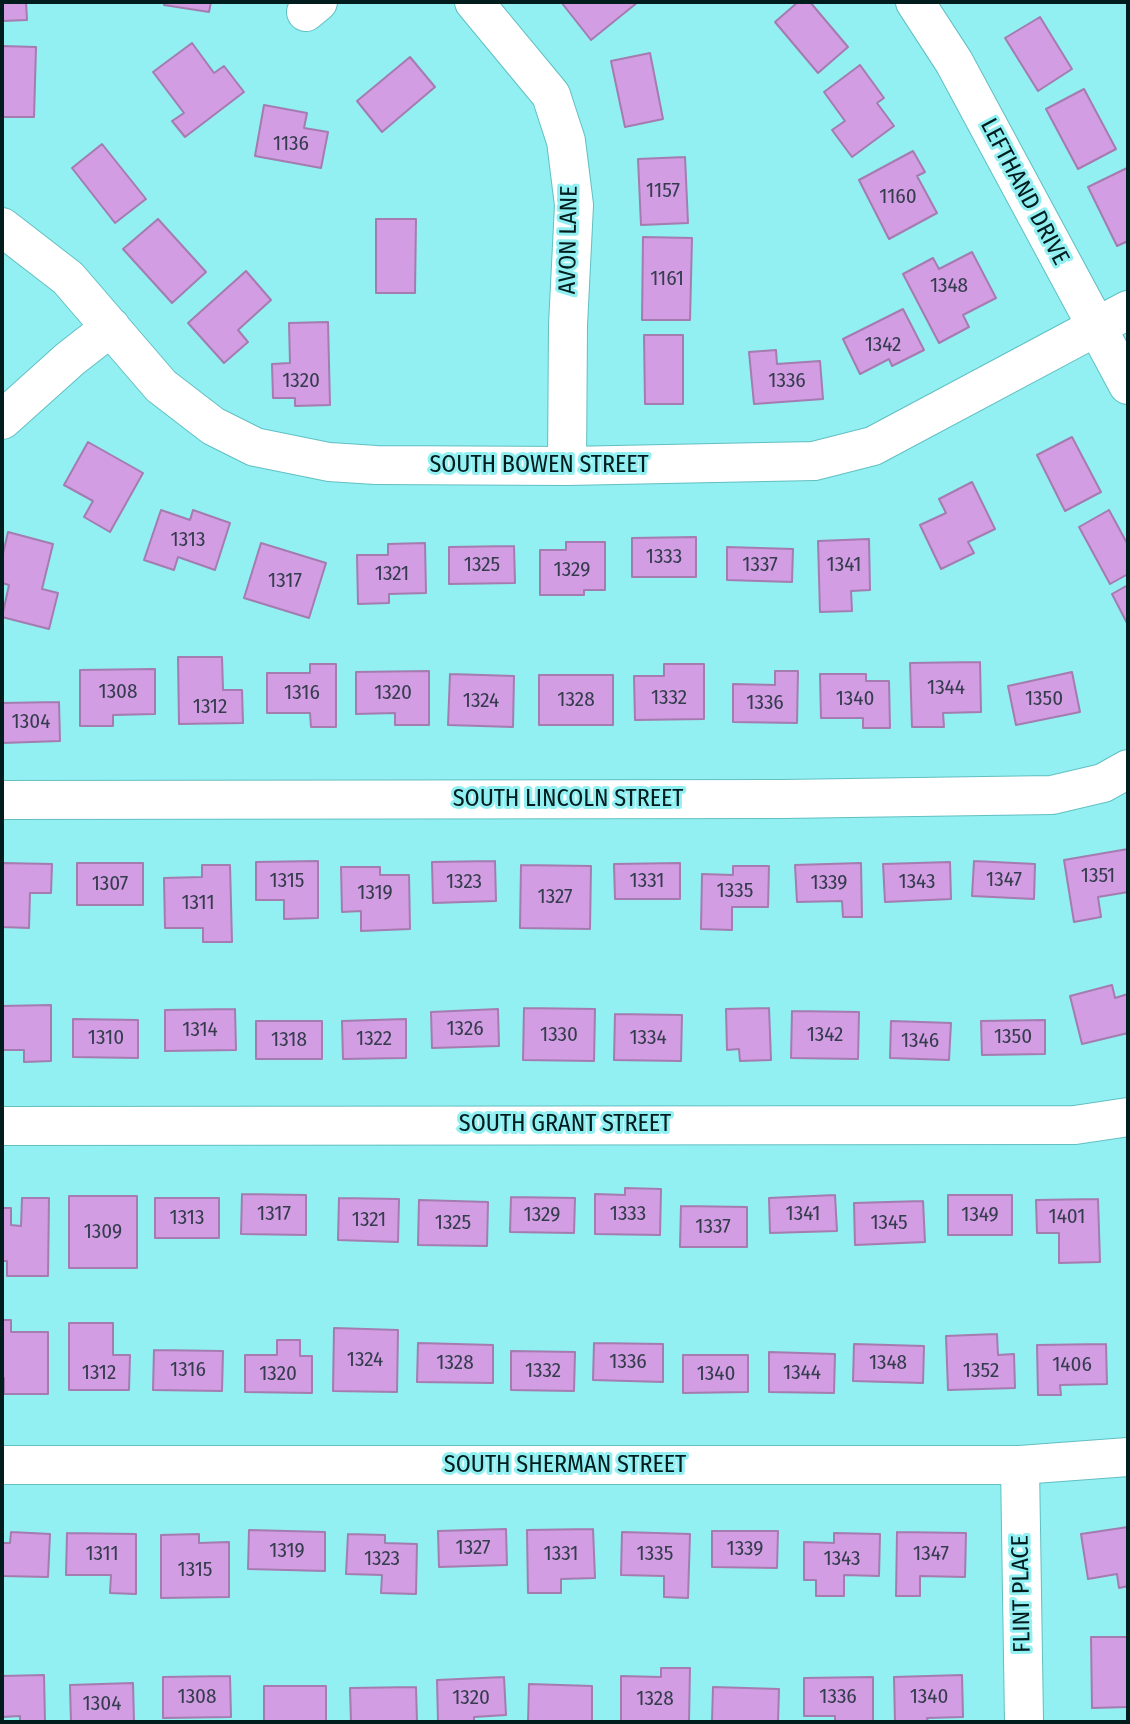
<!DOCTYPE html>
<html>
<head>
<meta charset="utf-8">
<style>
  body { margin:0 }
  #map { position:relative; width:1130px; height:1724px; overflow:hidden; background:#92eff2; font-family:"Fira Sans Condensed",sans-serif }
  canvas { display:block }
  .frame { position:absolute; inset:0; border:4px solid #001c1d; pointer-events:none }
</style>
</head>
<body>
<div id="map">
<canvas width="1130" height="1724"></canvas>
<div class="frame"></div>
</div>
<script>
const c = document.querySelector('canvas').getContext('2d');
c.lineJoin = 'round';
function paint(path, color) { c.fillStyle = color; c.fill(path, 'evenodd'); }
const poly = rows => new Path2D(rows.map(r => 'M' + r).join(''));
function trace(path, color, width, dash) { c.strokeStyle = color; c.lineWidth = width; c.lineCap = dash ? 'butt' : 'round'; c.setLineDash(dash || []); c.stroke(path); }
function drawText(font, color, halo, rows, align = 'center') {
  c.font = font + ' "Fira Sans Condensed",sans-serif'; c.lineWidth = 6; c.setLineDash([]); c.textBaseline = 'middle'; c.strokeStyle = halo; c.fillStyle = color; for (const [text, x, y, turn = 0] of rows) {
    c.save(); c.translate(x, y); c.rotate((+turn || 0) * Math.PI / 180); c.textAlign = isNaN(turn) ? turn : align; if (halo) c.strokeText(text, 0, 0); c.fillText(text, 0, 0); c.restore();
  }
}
const building = poly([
  [2,2,26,2,27,20,2,21,2,2],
  [165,2,211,2,209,12,164,5,165,2],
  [561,2,638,2,591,40,561,2],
  [798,2,810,2,848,47,818,73,775,22,798,2],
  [1040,17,1072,69,1038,91,1005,38,1040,17],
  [192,43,214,73,224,66,244,92,185,137,172,121,184,113,153,72,192,43],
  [2,46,36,47,34,117,2,117,2,46],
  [650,53,663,119,625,127,611,61,650,53],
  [410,57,435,87,382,132,357,101,410,57],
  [860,65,884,98,877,103,894,126,852,157,832,130,845,121,824,92,860,65],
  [1084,89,1116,149,1078,169,1046,109,1084,89],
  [264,105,307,113,304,128,328,132,321,168,255,156,264,105],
  [102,144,146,199,115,223,72,168,102,144],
  [913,151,925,172,917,176,937,213,889,239,859,180,913,151],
  [685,157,688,223,641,225,638,159,685,157],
  [1127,168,1128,241,1117,246,1088,187,1127,168],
  [158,219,206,272,172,303,123,249,158,219],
  [376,219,416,219,415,293,376,293,376,219],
  [643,237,692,238,690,320,642,320,643,237],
  [972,252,996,298,963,315,969,327,939,343,903,274,933,258,939,269,972,252],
  [246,271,271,300,238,330,248,342,224,363,188,323,246,271],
  [903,309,924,350,892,366,889,359,860,374,843,339,903,309],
  [328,322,330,405,295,406,295,398,273,398,272,364,290,363,289,323,328,322],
  [644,335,683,335,683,404,645,404,644,335],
  [776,350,777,364,820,361,823,399,754,404,749,352,776,350],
  [1072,437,1101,492,1065,511,1037,455,1072,437],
  [88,442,143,473,110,532,84,517,93,501,64,485,88,442],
  [972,482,995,529,968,542,974,553,941,569,920,525,946,513,939,499,972,482],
  [161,510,190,520,193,510,230,523,215,570,178,557,174,570,144,560,161,510],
  [1109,510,1128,545,1128,574,1110,584,1079,527,1109,510],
  [8,532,53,544,42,589,58,593,49,629,2,617,9,585,2,583,2,558,8,532],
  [696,537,696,577,632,577,632,538,696,537],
  [869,539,870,590,851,591,852,611,820,612,818,541,869,539],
  [566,542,605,542,605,590,584,590,584,595,540,595,540,550,566,550,566,542],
  [261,543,326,563,309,618,244,598,261,543],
  [425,543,426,593,389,594,389,603,358,604,357,555,388,555,388,544,425,543],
  [514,546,515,583,449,584,449,547,514,546],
  [727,547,793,549,792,582,727,580,727,547],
  [1128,585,1128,625,1112,594,1128,585],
  [178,657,222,657,223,690,242,690,243,723,179,724,178,657],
  [980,662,981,712,943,713,944,727,912,727,910,663,980,662],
  [310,664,336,664,336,727,311,727,310,713,267,713,267,673,310,673,310,664],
  [664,664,704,664,704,719,635,720,634,676,664,676,664,664],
  [155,669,155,714,113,715,113,726,80,726,80,670,155,669],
  [429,671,429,725,395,725,395,713,356,714,356,672,429,671],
  [775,671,798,671,797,723,733,722,733,684,775,685,775,671],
  [1072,672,1080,712,1016,725,1008,686,1072,672],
  [450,674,514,676,513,727,448,725,450,674],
  [820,674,866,674,866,681,889,681,890,728,863,728,863,718,821,718,820,674],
  [539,675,613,675,613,725,539,725,539,675],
  [59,702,60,741,2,743,2,703,59,702],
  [1128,849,1128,892,1098,897,1101,917,1074,922,1064,860,1128,849],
  [318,861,318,918,284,919,284,900,256,900,256,862,318,861],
  [495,861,496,901,433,903,432,862,495,861],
  [974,861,1035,864,1034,899,972,896,974,861],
  [950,862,951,899,885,902,883,864,950,862],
  [2,863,52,864,51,893,30,893,29,928,2,927,2,863],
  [77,863,143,863,143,905,77,905,77,863],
  [680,863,680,899,615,899,614,864,680,863],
  [861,863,862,917,843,917,842,901,797,902,795,865,861,863],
  [202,865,230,865,232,942,203,942,203,928,165,928,164,878,202,877,202,865],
  [521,865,591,866,590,929,520,928,521,865],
  [733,866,769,866,768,907,732,907,732,930,701,929,702,874,733,875,733,866],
  [341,867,380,867,380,875,409,875,410,929,361,931,361,911,342,912,341,867],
  [1112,985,1115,998,1128,994,1128,1033,1082,1044,1070,996,1112,985],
  [51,1005,51,1061,24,1062,24,1050,2,1050,2,1006,51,1005],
  [524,1008,595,1009,594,1061,523,1060,524,1008],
  [769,1008,771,1060,740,1061,739,1049,727,1050,726,1009,769,1008],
  [235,1009,236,1050,165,1051,165,1010,235,1009],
  [498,1009,499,1046,432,1048,431,1012,498,1009],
  [792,1011,859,1012,858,1059,791,1058,792,1011],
  [615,1014,682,1015,681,1061,614,1060,615,1014],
  [73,1019,138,1020,138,1058,73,1057,73,1019],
  [406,1019,406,1058,343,1059,342,1021,406,1019],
  [1045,1020,1045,1054,982,1055,981,1021,1045,1020],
  [256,1021,322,1021,322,1059,256,1059,256,1021],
  [891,1021,951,1023,949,1060,890,1058,891,1021],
  [625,1188,661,1189,660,1235,595,1234,595,1194,625,1195,625,1188],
  [242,1194,306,1195,306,1235,241,1234,242,1194],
  [835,1195,837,1231,770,1233,769,1198,835,1195],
  [948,1195,1012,1195,1012,1235,948,1235,948,1195],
  [69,1196,137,1196,137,1268,69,1268,69,1196],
  [511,1197,575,1198,574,1233,510,1232,511,1197],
  [22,1198,49,1198,48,1276,7,1276,7,1261,2,1261,2,1208,11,1208,11,1225,21,1226,22,1198],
  [155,1198,219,1198,219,1238,155,1238,155,1198],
  [339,1198,399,1199,398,1242,338,1240,339,1198],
  [1098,1199,1100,1262,1059,1263,1059,1233,1037,1233,1036,1200,1098,1199],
  [419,1200,488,1202,487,1246,418,1245,419,1200],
  [923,1201,925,1242,855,1245,854,1203,923,1201],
  [681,1206,747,1207,747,1247,680,1247,681,1206],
  [2,1320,11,1320,11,1332,48,1332,48,1394,4,1394,4,1378,2,1378,2,1320],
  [69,1323,113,1323,113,1355,130,1355,129,1390,69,1390,69,1323],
  [334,1328,398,1330,397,1392,333,1391,334,1328],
  [997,1334,998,1355,1014,1354,1015,1388,948,1390,946,1336,997,1334],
  [277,1340,300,1340,300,1356,312,1356,312,1393,245,1392,245,1355,277,1355,277,1340],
  [418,1343,493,1345,493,1383,417,1382,418,1343],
  [594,1343,663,1344,663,1382,593,1380,594,1343],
  [854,1344,924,1346,923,1383,853,1381,854,1344],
  [1106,1344,1107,1384,1060,1385,1061,1395,1038,1395,1037,1345,1106,1344],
  [154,1350,223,1351,222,1391,153,1390,154,1350],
  [511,1351,575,1352,574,1391,511,1390,511,1351],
  [769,1352,835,1354,834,1393,769,1392,769,1352],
  [683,1355,748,1355,748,1392,683,1393,683,1355],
  [1128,1527,1128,1586,1119,1588,1117,1574,1088,1579,1081,1534,1128,1527],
  [506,1529,507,1565,439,1567,438,1531,506,1529],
  [593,1529,595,1578,561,1579,561,1593,528,1593,527,1530,593,1529],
  [249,1530,325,1532,325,1571,248,1569,249,1530],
  [712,1531,778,1531,777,1568,712,1567,712,1531],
  [11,1532,50,1534,48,1577,2,1576,2,1543,10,1543,11,1532],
  [622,1532,690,1534,688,1598,664,1597,664,1576,621,1575,622,1532],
  [897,1532,966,1533,965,1577,920,1576,920,1596,896,1596,897,1532],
  [67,1533,136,1534,136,1594,110,1593,111,1575,66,1575,67,1533],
  [834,1533,880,1534,879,1576,844,1575,844,1596,816,1596,816,1580,804,1580,804,1542,834,1543,834,1533],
  [199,1534,199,1543,229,1542,229,1597,161,1598,161,1535,199,1534],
  [348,1534,385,1535,385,1543,417,1544,416,1594,381,1593,382,1575,346,1574,348,1534],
  [1091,1637,1127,1637,1128,1707,1092,1708,1091,1637],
  [661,1668,690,1668,689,1722,621,1722,621,1676,661,1677,661,1668],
  [44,1675,45,1722,20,1722,20,1716,2,1717,2,1676,44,1675],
  [962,1675,963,1717,927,1718,928,1722,895,1722,894,1677,962,1675],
  [230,1676,231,1717,163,1718,163,1677,230,1676],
  [504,1677,506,1715,474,1717,474,1722,438,1722,437,1680,504,1677],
  [873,1677,873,1722,835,1722,835,1716,804,1716,804,1678,873,1677],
  [133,1683,134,1722,71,1722,70,1685,133,1683],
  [529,1684,592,1686,592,1722,528,1722,529,1684],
  [264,1686,326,1686,326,1722,264,1722,264,1686],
  [416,1687,417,1722,351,1722,350,1688,416,1687],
  [713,1687,779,1689,778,1722,712,1722,713,1687]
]);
paint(building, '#d29de2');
trace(building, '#a47cb0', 2);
const minor = poly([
  [474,2,551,95,566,141,574,205,568,325,567,466],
  [915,2,954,62,1128,385],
  [306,12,318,2],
  [2,227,68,278,161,386,213,426,255,447,329,462,376,465,567,466,814,461,873,446,1128,310],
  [2,420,70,359,111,327],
  [2,800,783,799,1052,795,1103,783,1128,769],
  [2,1126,1075,1125,1128,1117],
  [2,1465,1020,1465,1128,1457],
  [1020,1465,1024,1722]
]);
trace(minor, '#62bfc2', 40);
trace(minor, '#fff', 38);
drawText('21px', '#343c4e', null, [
  ["1136",291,144],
  ["1157",663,191],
  ["1160",898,197],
  ["1161",667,279],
  ["1348",949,286],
  ["1342",883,345],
  ["1320",301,381],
  ["1336",787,381],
  ["1313",188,540],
  ["1333",664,557],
  ["1325",482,565],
  ["1337",760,565],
  ["1341",844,565],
  ["1329",572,570],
  ["1321",392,574],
  ["1317",285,581],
  ["1344",946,688],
  ["1308",118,692],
  ["1316",302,693],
  ["1320",393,693],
  ["1332",669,698],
  ["1340",855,699],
  ["1350",1044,699],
  ["1328",576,700],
  ["1324",481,701],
  ["1336",765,703],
  ["1312",210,707],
  ["1304",31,722],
  ["1351",1098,876],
  ["1347",1004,880],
  ["1315",287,881],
  ["1331",647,881],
  ["1323",464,882],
  ["1343",917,882],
  ["1339",829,883],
  ["1307",110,884],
  ["1335",735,891],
  ["1319",375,893],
  ["1327",555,897],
  ["1311",198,903],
  ["1326",465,1029],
  ["1314",200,1030],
  ["1330",559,1035],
  ["1342",825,1035],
  ["1350",1013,1037],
  ["1310",106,1038],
  ["1334",648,1038],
  ["1322",374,1039],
  ["1318",289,1040],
  ["1346",920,1041],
  ["1317",274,1214],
  ["1333",628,1214],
  ["1341",803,1214],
  ["1329",542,1215],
  ["1349",980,1215],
  ["1401",1067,1217],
  ["1313",187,1218],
  ["1321",369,1220],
  ["1325",453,1223],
  ["1345",889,1223],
  ["1337",713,1227],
  ["1309",103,1232],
  ["1324",365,1360],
  ["1336",628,1362],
  ["1328",455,1363],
  ["1348",888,1363],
  ["1406",1072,1365],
  ["1316",188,1370],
  ["1332",543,1371],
  ["1352",981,1371],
  ["1312",99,1373],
  ["1344",802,1373],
  ["1320",278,1374],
  ["1340",716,1374],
  ["1327",473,1548],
  ["1339",745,1549],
  ["1319",287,1551],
  ["1311",102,1554],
  ["1331",561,1554],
  ["1335",655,1554],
  ["1347",931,1554],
  ["1323",382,1559],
  ["1343",842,1559],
  ["1315",195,1570],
  ["1308",197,1697],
  ["1336",838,1697],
  ["1340",929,1697],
  ["1320",471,1698],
  ["1328",655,1699],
  ["1304",102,1704]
]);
drawText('24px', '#001c1d', '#92eff2', [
  ["LEFTHAND DRIVE",1024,192,62],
  ["AVON LANE",569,240,-89],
  ["SOUTH BOWEN STREET",539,465],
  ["SOUTH LINCOLN STREET",568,799],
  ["SOUTH GRANT STREET",565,1124],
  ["SOUTH SHERMAN STREET",565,1465],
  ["FLINT PLACE",1022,1594,-91]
]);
</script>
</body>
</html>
